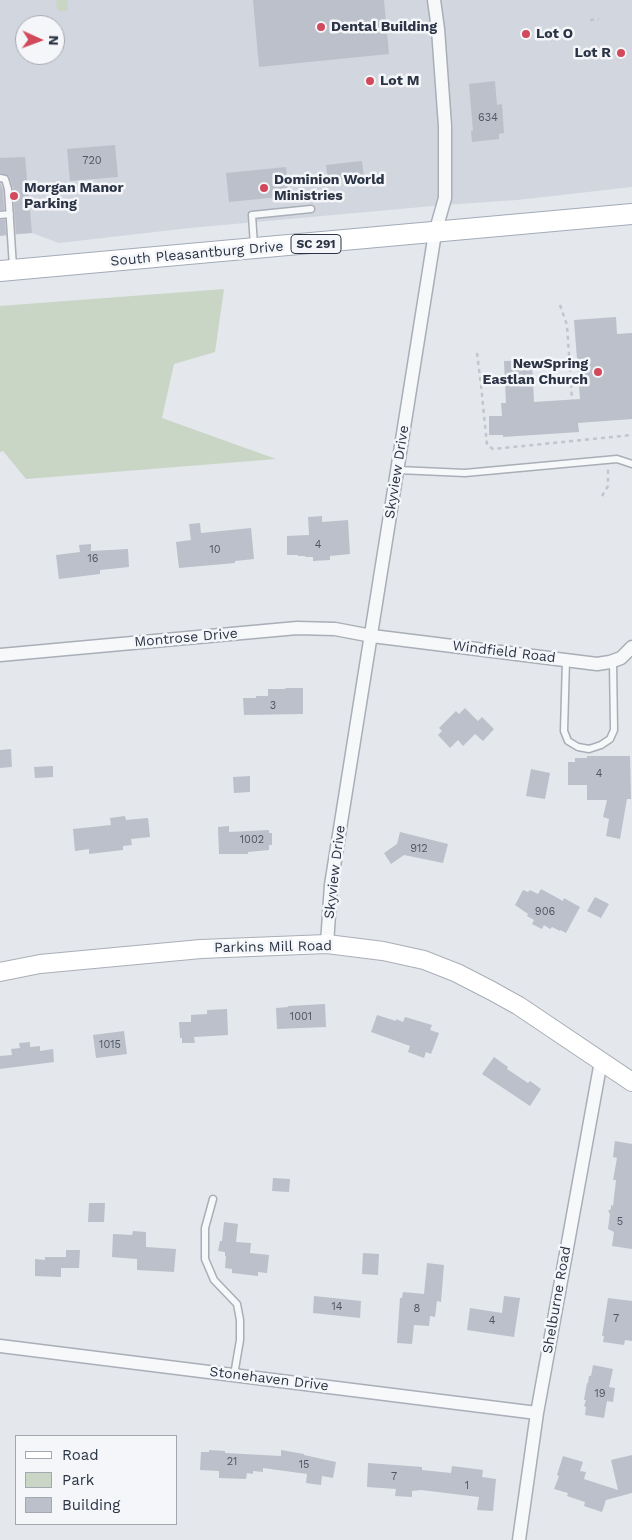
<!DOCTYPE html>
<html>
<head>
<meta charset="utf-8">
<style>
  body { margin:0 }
  #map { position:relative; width:632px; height:1540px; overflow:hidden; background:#e4e7ec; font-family:"Work Sans",sans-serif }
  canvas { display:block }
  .legend { position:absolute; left:15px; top:1435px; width:162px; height:90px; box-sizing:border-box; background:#f4f6f9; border:1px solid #a4a8b1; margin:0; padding:6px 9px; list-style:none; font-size:15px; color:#2b3445 }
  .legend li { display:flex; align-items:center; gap:10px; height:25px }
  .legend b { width:25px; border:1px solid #a4a8b1 }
  .north { position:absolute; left:15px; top:15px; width:50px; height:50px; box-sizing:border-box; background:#f4f6f9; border:1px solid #a4a8b1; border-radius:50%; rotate:92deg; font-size:14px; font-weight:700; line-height:20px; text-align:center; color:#2b3445 }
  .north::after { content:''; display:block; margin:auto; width:18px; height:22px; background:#d1495b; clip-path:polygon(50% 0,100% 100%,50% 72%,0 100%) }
</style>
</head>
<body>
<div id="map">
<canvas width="632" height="1540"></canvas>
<ul class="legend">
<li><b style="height:6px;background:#fff"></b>Road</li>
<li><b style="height:14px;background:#c9d6c5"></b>Park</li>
<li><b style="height:14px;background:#bbc0ca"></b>Building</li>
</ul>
<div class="north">N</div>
</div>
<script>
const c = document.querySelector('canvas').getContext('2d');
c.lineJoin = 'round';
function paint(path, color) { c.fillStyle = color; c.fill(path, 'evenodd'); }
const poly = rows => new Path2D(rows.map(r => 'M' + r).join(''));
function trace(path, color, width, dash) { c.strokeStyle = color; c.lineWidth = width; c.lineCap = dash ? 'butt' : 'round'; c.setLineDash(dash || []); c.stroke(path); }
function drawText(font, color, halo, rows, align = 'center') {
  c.font = font + ' "Work Sans",sans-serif'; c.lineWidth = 5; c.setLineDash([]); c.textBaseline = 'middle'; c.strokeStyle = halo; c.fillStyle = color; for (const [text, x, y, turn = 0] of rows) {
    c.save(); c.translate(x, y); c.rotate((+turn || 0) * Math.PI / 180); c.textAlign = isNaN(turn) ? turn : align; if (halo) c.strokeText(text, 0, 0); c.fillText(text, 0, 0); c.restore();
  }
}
paint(poly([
  [0,0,632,0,632,187,517,200,444,205,190,228,59,243,32,233,0,236],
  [25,25,55,25,55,55,25,55]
]), '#d2d6de');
paint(poly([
  [56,0,67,0,68,11,59,11,57,8],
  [224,289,215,352,174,364,162,418,276,459,26,479,3,451,0,452,0,306]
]), '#c9d6c5');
paint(poly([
  [253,0,384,0,389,54,259,67],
  [495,81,497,105,502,104,504,133,499,134,499,139,472,142,471,131,473,131,469,84],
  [115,145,118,177,70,181,67,149],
  [25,157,32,233,16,234,13,188,9,176,0,173,0,158],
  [362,161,364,178,328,181,326,165],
  [286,167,289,196,229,202,226,173],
  [0,183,3,190,4,210,0,210],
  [0,220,5,220,6,235,0,236],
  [616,317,617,334,632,333,632,419,578,423,579,432,503,437,503,435,489,435,489,416,502,416,501,403,506,403,504,361,532,360,534,402,580,399,574,320],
  [322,516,322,522,348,520,350,554,330,556,330,560,313,561,313,557,305,557,305,556,298,556,298,555,287,555,287,536,309,535,308,517],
  [200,523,201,533,251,528,254,559,235,561,235,563,179,568,176,542,191,540,189,524],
  [91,544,91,551,128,549,129,567,100,570,100,574,59,579,56,555,80,552,79,545],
  [285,688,303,688,303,714,244,715,243,698,256,698,256,696,268,696,268,689,286,689],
  [465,708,478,721,482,717,494,729,483,741,475,734,463,746,458,740,450,748,438,735,442,731,439,728,456,711,459,714],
  [11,749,12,767,0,768,0,750],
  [587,756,630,756,631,799,627,799,620,839,606,836,609,819,603,817,607,800,587,800,587,785,568,785,568,762,575,762,575,758,587,758],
  [53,766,53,777,35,778,34,767],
  [531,769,550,773,545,799,526,796],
  [250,776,250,792,234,793,233,777],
  [125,816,126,820,148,818,150,837,131,839,132,845,123,846,123,850,89,854,89,849,75,851,73,829,111,825,110,818],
  [229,826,229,832,269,830,269,833,272,833,272,845,269,845,269,850,248,852,248,854,219,854,218,827],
  [400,832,448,844,443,863,404,855,391,864,384,853,397,844],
  [541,889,563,901,564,898,580,907,566,933,560,930,560,931,552,927,550,929,544,925,542,929,532,924,534,920,527,916,528,914,515,905,523,890,528,892,530,890,538,894],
  [595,897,609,904,601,918,587,911],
  [325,1004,326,1027,277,1029,276,1008,288,1007,288,1006],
  [227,1009,228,1035,194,1037,195,1043,182,1043,182,1038,180,1038,179,1022,191,1022,191,1015,207,1014,207,1010],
  [377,1015,396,1021,396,1019,403,1022,405,1017,432,1025,430,1030,439,1033,431,1054,426,1052,424,1058,408,1052,410,1046,371,1032],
  [124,1031,127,1054,96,1058,93,1035],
  [30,1042,30,1047,40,1046,40,1051,53,1049,54,1062,0,1069,0,1056,12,1055,11,1049,20,1048,19,1043],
  [494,1057,508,1067,507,1069,528,1083,530,1081,541,1089,530,1106,482,1074],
  [615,1141,632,1144,632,1249,612,1246,614,1232,608,1229,610,1214,608,1211,611,1209,611,1205,613,1206,616,1180,613,1180,617,1158,613,1157],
  [273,1178,290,1179,289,1192,272,1191],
  [89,1203,105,1203,104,1222,88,1222],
  [224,1222,238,1224,236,1242,251,1243,250,1253,269,1255,267,1273,258,1272,258,1276,232,1273,232,1269,225,1268,226,1256,225,1256,225,1252,218,1251,220,1241,222,1241],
  [133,1231,146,1232,146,1247,176,1249,174,1272,137,1270,137,1259,112,1257,113,1234,132,1235],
  [66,1250,80,1250,79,1268,61,1268,61,1277,35,1276,35,1259,45,1260,45,1257,66,1257],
  [363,1253,379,1254,378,1275,362,1274],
  [427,1263,444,1265,441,1302,437,1301,435,1317,430,1316,429,1326,414,1325,412,1344,397,1343,400,1298,402,1298,403,1292,424,1294],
  [314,1296,361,1301,360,1318,313,1313],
  [504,1296,520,1298,514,1337,467,1330,470,1308,502,1313],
  [608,1298,632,1301,632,1341,625,1340,624,1345,603,1342,604,1336,602,1336],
  [593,1365,613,1369,609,1387,615,1388,613,1402,607,1401,604,1418,585,1415,586,1407,584,1406,586,1400,584,1400,587,1383,588,1383,589,1376,591,1376],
  [209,1450,225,1451,225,1453,281,1456,281,1450,304,1454,304,1455,336,1462,333,1478,322,1476,321,1485,306,1483,307,1474,263,1468,263,1472,253,1471,253,1474,247,1473,246,1479,219,1478,219,1471,200,1470,201,1452,209,1452],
  [632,1455,632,1493,606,1500,602,1512,584,1506,585,1502,567,1496,568,1493,554,1489,559,1476,557,1475,563,1456,583,1462,580,1471,586,1472,584,1479,618,1490,611,1460],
  [368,1463,422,1467,422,1470,451,1473,452,1466,483,1470,482,1477,496,1479,493,1511,477,1510,479,1497,421,1490,412,1491,412,1497,395,1496,396,1489,367,1487]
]), '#bbc0ca');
const lane = poly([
  [0,178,5,179,8,189,13,267],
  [0,215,10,214],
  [254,246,252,215,311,209],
  [398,470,465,473,617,459,632,464],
  [566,660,564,731,568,741,578,747,589,749,601,745,610,739,614,730,613,661],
  [213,1199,205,1228,205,1259,214,1280,237,1304,240,1320,240,1340,234,1375]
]);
const street = poly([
  [0,655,297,628,335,629,372,636,597,664,610,662,621,658,632,647],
  [327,944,331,885,435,233,445,198,445,126,438,29,434,0],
  [0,1346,537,1413],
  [519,1540,537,1413,601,1061]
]);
const secondary = poly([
  [0,972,40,964,201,949,327,944,383,951,424,960,457,973,492,991,519,1006,632,1082]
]);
const primary = poly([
  [0,271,632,214]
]);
trace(lane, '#a9aeb7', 9);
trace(street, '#a9aeb7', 15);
trace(secondary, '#a9aeb7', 20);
trace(primary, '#a3abb8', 22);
trace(poly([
  [590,20,599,19],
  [560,305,567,325,572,400],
  [477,353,481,385,505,383],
  [481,385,487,445,493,449,632,435],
  [602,496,608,486,608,468]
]), '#c2c5cb', 2.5, [4, 4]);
trace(lane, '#f7f8fa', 6);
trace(street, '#f7f8fa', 12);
trace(secondary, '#fff', 18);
trace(primary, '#fff', 20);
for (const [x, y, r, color] of [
  [321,27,5,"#d1495b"],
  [526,34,5,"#d1495b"],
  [621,53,5,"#d1495b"],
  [370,81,5,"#d1495b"],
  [264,188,5,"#d1495b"],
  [14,196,5,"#d1495b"],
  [598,372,5,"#d1495b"]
]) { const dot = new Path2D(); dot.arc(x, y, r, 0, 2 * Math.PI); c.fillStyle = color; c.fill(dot); trace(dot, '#f4f6f9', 2); }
drawText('11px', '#4f5766', null, [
  ["634",488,118],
  ["720",92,161],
  ["4",318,545],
  ["10",215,550],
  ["16",93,559],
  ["3",273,706],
  ["4",599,774],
  ["1002",252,840],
  ["912",419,849],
  ["906",545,912],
  ["1001",301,1017],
  ["1015",110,1045],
  ["5",620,1222],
  ["14",337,1307],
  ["8",417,1309],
  ["7",616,1319],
  ["4",492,1321],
  ["19",600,1394],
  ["21",232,1462],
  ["15",304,1465],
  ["7",394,1477],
  ["1",467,1486]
]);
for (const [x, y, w] of [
  [316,244,50]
]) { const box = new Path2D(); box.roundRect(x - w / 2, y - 9.5, w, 19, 4); c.fillStyle = '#f4f6f9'; c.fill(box); trace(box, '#2b3445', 1); }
drawText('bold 12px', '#2b3445', null, [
  ["SC 291",316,244]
]);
drawText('bold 14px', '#2b3445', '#f4f6f9', [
  ["Dental Building",331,27],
  ["Lot O",536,34],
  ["Lot R",611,53,"right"],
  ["Lot M",380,81],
  ["Dominion World",274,180],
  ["Ministries",274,196],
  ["Morgan Manor",24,188],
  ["Parking",24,204],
  ["NewSpring",588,364,"right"],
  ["Eastlan Church",588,380,"right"]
], 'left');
drawText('14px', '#2b3445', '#f4f6f9', [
  ["South Pleasantburg Drive",197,254,-5],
  ["Skyview Drive",397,472,-81],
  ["Montrose Drive",186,638,-5],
  ["Windfield Road",504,652,7],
  ["Skyview Drive",335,872,-83],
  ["Parkins Mill Road",273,947,-1],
  ["Shelburne Road",557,1300,-80],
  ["Stonehaven Drive",269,1379,7]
]);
</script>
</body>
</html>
